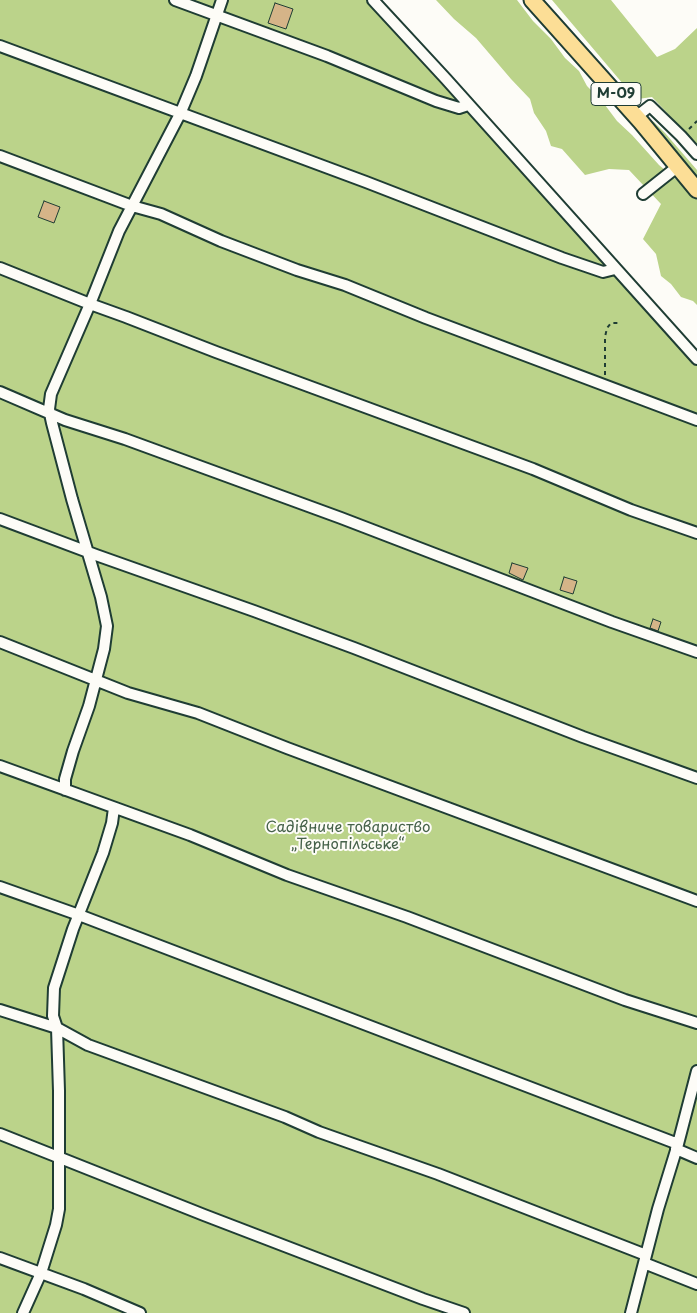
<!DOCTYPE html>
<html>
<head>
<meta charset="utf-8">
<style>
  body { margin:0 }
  canvas { display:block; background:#fdfcf7 }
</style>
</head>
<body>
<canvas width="697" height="1313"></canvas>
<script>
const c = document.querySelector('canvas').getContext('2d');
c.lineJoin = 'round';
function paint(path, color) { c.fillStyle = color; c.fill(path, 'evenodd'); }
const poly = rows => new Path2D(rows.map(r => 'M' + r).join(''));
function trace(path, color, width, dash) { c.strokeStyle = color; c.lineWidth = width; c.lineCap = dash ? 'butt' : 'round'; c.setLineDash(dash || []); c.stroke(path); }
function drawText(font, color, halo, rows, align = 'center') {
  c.font = font + ' "Playpen Sans",sans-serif'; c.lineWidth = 4; c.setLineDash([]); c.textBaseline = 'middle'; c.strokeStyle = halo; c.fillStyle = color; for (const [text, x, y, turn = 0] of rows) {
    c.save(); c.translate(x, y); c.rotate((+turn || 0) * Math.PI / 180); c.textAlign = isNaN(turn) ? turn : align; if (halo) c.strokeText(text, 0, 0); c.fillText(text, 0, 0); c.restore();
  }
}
paint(poly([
  [0,0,373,0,697,359,697,1313,0,1313],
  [436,0,517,0,533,21,551,39,565,58,579,71,587,86,602,101,617,121,632,135,659,165,692,193,697,200,697,305,693,301,681,297,671,284,661,276,656,254,643,239,661,204,629,170,609,169,585,175,562,149,551,146,546,131,534,113,530,99,511,79,476,38,454,19],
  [552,0,611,0,657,57,675,49,697,28,697,147,688,135,652,97,638,99,629,91],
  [647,118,654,122,665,133,697,170,697,183]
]), '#bbd38a');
const building = poly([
  [275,3,293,9,286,29,268,23,275,3],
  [44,201,60,207,54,223,38,217,44,201],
  [512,563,528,568,523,580,509,573,512,563],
  [564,577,577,581,573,594,560,590,564,577],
  [653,619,661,622,658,631,650,628,653,619]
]);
paint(building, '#d5b488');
trace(building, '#1f3d34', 1);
const minor = poly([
  [175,0,327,56,436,101,459,108,468,105],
  [373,0,446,79,697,359],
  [0,46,366,182,562,258,603,272,615,269],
  [636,117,650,106,681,136,697,154],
  [0,156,132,206,161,214,221,241,297,270,345,285,426,318,697,420],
  [643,194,677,167],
  [0,268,90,304,126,317,216,352,533,469,631,510,697,533],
  [0,392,65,420,125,439,341,518,612,622,697,652],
  [0,519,96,555,254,611,354,648,583,737,697,778],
  [0,642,128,693,198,713,287,748,697,901],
  [0,766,190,835,287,875,407,917,625,1000,697,1023],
  [65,790,65,779,73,751,89,706,104,649,107,626,101,597,72,499,52,423,49,409,51,394,90,304,119,231,180,114,196,76,222,0],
  [0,887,79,915,678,1144],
  [0,1010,57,1028,88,1045,285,1117,319,1132,438,1174,646,1255],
  [0,1134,204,1215,423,1299,464,1313],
  [676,1149,697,1158],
  [0,1258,84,1289,140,1313],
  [644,1263,697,1284],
  [23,1313,41,1273,56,1225,59,1209,59,1091,57,1028,53,1016,54,988,73,929,103,853,112,823,114,808],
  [631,1313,658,1209,678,1144,697,1071]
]);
const highway = poly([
  [532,0,641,122,697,190]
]);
trace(minor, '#1f3d34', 14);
trace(highway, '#1f3d34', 19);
trace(poly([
  [689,129,697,121],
  [605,375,605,337,607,328,611,323,620,323]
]), '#1f3d34', 2, [4, 4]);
trace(minor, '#fdfcf7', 10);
trace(highway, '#fcde96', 15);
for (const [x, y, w] of [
  [616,94,50]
]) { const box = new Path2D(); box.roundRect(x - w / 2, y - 11.5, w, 23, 4); c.fillStyle = '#fdfcf7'; c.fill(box); trace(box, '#1f3d34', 1); }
drawText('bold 14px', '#1f3d34', null, [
  ["М-09",616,94]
]);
drawText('15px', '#46624a', '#fdfcf7', [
  ["Садівниче товариство",348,828],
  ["„Тернопільське“",348,845]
]);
</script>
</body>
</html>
